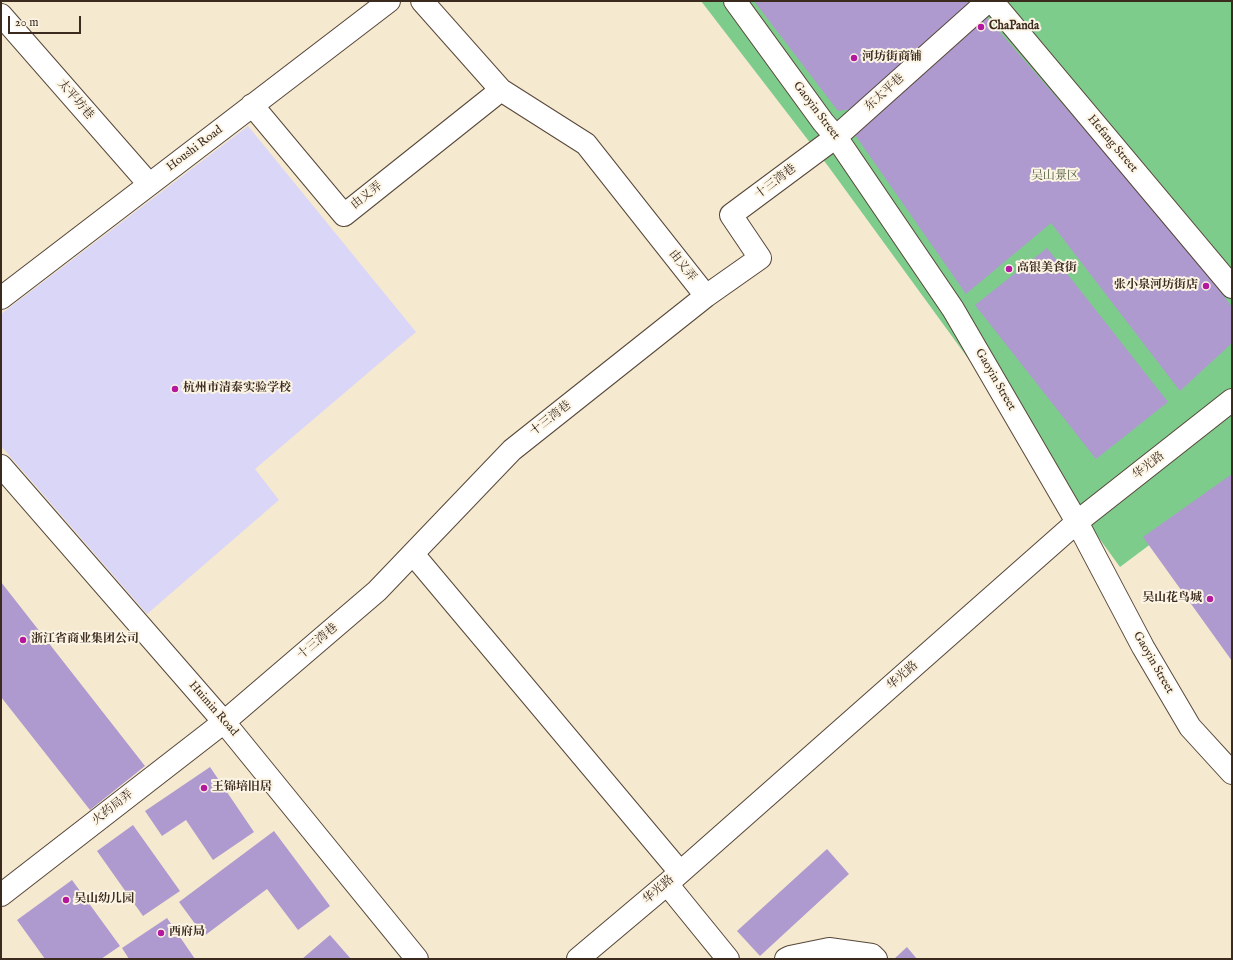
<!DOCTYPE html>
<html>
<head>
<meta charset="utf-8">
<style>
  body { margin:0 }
  #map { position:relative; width:1233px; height:960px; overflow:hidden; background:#f5e9d0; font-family:"IM FELL English",serif }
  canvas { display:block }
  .frame { position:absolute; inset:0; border:2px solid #3b2a1e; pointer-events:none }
  .scale { position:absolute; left:8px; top:16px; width:73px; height:18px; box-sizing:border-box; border:2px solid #3b2a1e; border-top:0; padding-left:5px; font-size:12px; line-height:14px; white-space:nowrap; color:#3b2a1e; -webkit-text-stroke:3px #fcf5e5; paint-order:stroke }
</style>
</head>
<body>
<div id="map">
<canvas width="1233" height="960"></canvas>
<div class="frame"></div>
<div class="scale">20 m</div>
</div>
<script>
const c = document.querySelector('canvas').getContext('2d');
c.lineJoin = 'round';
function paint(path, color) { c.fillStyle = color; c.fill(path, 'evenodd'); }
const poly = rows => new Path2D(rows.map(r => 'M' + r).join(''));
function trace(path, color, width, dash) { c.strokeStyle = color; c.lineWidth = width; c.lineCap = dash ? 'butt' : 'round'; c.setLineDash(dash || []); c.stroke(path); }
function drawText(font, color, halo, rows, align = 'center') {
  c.font = font + ' "IM FELL English","Noto Serif SC",serif'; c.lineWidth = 4; c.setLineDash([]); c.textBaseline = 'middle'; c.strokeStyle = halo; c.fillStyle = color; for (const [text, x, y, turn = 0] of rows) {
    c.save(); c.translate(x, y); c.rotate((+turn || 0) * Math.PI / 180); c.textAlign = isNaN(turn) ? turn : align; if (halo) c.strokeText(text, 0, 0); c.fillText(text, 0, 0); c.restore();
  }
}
paint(poly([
  [248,126,416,332,255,469,279,500,147,614,1,446,1,314]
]), '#dad6f7');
paint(poly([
  [701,1,1232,1,1232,483,1120,567,828,166]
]), '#7ecc8c');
paint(poly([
  [754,1,968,1,969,6,853,109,838,111],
  [985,15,1197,259,1232,307,1232,343,1180,391,1051,223,966,294,853,132],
  [1047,248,1168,402,1096,459,975,305],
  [1232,474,1232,661,1143,537],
  [1,582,145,766,90,810,1,697],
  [210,767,254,832,213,860,186,820,162,836,145,811],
  [133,825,180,891,143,916,97,851],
  [274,831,330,906,298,930,267,889,204,936,179,902],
  [827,849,849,874,760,956,737,931],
  [72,880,120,946,101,959,45,959,17,920],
  [167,918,195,959,129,959,122,948],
  [330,935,351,959,302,959],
  [907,947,917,959,894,959]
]), '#af9acf');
const minor = poly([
  [422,1,501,90,586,144,706,296],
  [735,1,823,122,836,137,953,309,1077,522,1143,647,1190,727,1232,773],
  [992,1,1232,287],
  [1,15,149,184],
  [252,105,344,215,501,90],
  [1,298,389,1],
  [1,466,224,722,417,959],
  [413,554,680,872],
  [667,884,728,959],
  [1,895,224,722,377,591,512,450,706,296,760,258,731,215,836,137,988,1],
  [578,959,667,884,1077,522,1232,400],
  [786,959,790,957,829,949,872,955,876,959]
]);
trace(minor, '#574739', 24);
trace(minor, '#fff', 22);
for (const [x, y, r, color] of [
  [981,27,4,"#b5179e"],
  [854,58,4,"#b5179e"],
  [1009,269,4,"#b5179e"],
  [1206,286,4,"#b5179e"],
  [175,389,4,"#b5179e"],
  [1210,599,4,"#b5179e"],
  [23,640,4,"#b5179e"],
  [204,788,4,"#b5179e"],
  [66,900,4,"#b5179e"],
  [161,933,4,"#b5179e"]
]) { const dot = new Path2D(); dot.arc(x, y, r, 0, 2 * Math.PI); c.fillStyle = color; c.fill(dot); trace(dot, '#fcf5e5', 1.5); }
drawText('bold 12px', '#3b2a1e', '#fcf5e5', [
  ["ChaPanda",989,27],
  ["河坊街商铺",862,58],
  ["高银美食街",1017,269],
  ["张小泉河坊街店",1198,286,"right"],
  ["杭州市清泰实验学校",183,389],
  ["吴山花鸟城",1202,599,"right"],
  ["浙江省商业集团公司",31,640],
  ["王锦培旧居",212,788],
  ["吴山幼儿园",74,900],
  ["西府局",169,933]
], 'left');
drawText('12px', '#3b2a1e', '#fcf5e5', [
  ["东太平巷",885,93,-42],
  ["太平坊巷",75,100,49],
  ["Gaoyin Street",816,111,53],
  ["Hefang Street",1112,144,50],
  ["Houshi Road",195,149,-37],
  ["十三湾巷",776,182,-37],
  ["由义弄",367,196,-38],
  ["由义弄",682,266,52],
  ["Gaoyin Street",995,380,60],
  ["十三湾巷",551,419,-38],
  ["华光路",1149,466,-38],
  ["十三湾巷",318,642,-40],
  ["Gaoyin Street",1153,663,60],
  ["华光路",903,676,-41],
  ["Huimin Road",213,709,49],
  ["火药局弄",113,808,-38],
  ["华光路",659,890,-41]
]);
drawText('12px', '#4f5b3f', '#fcf5e5', [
  ["吴山景区",1055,177]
]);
</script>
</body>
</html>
